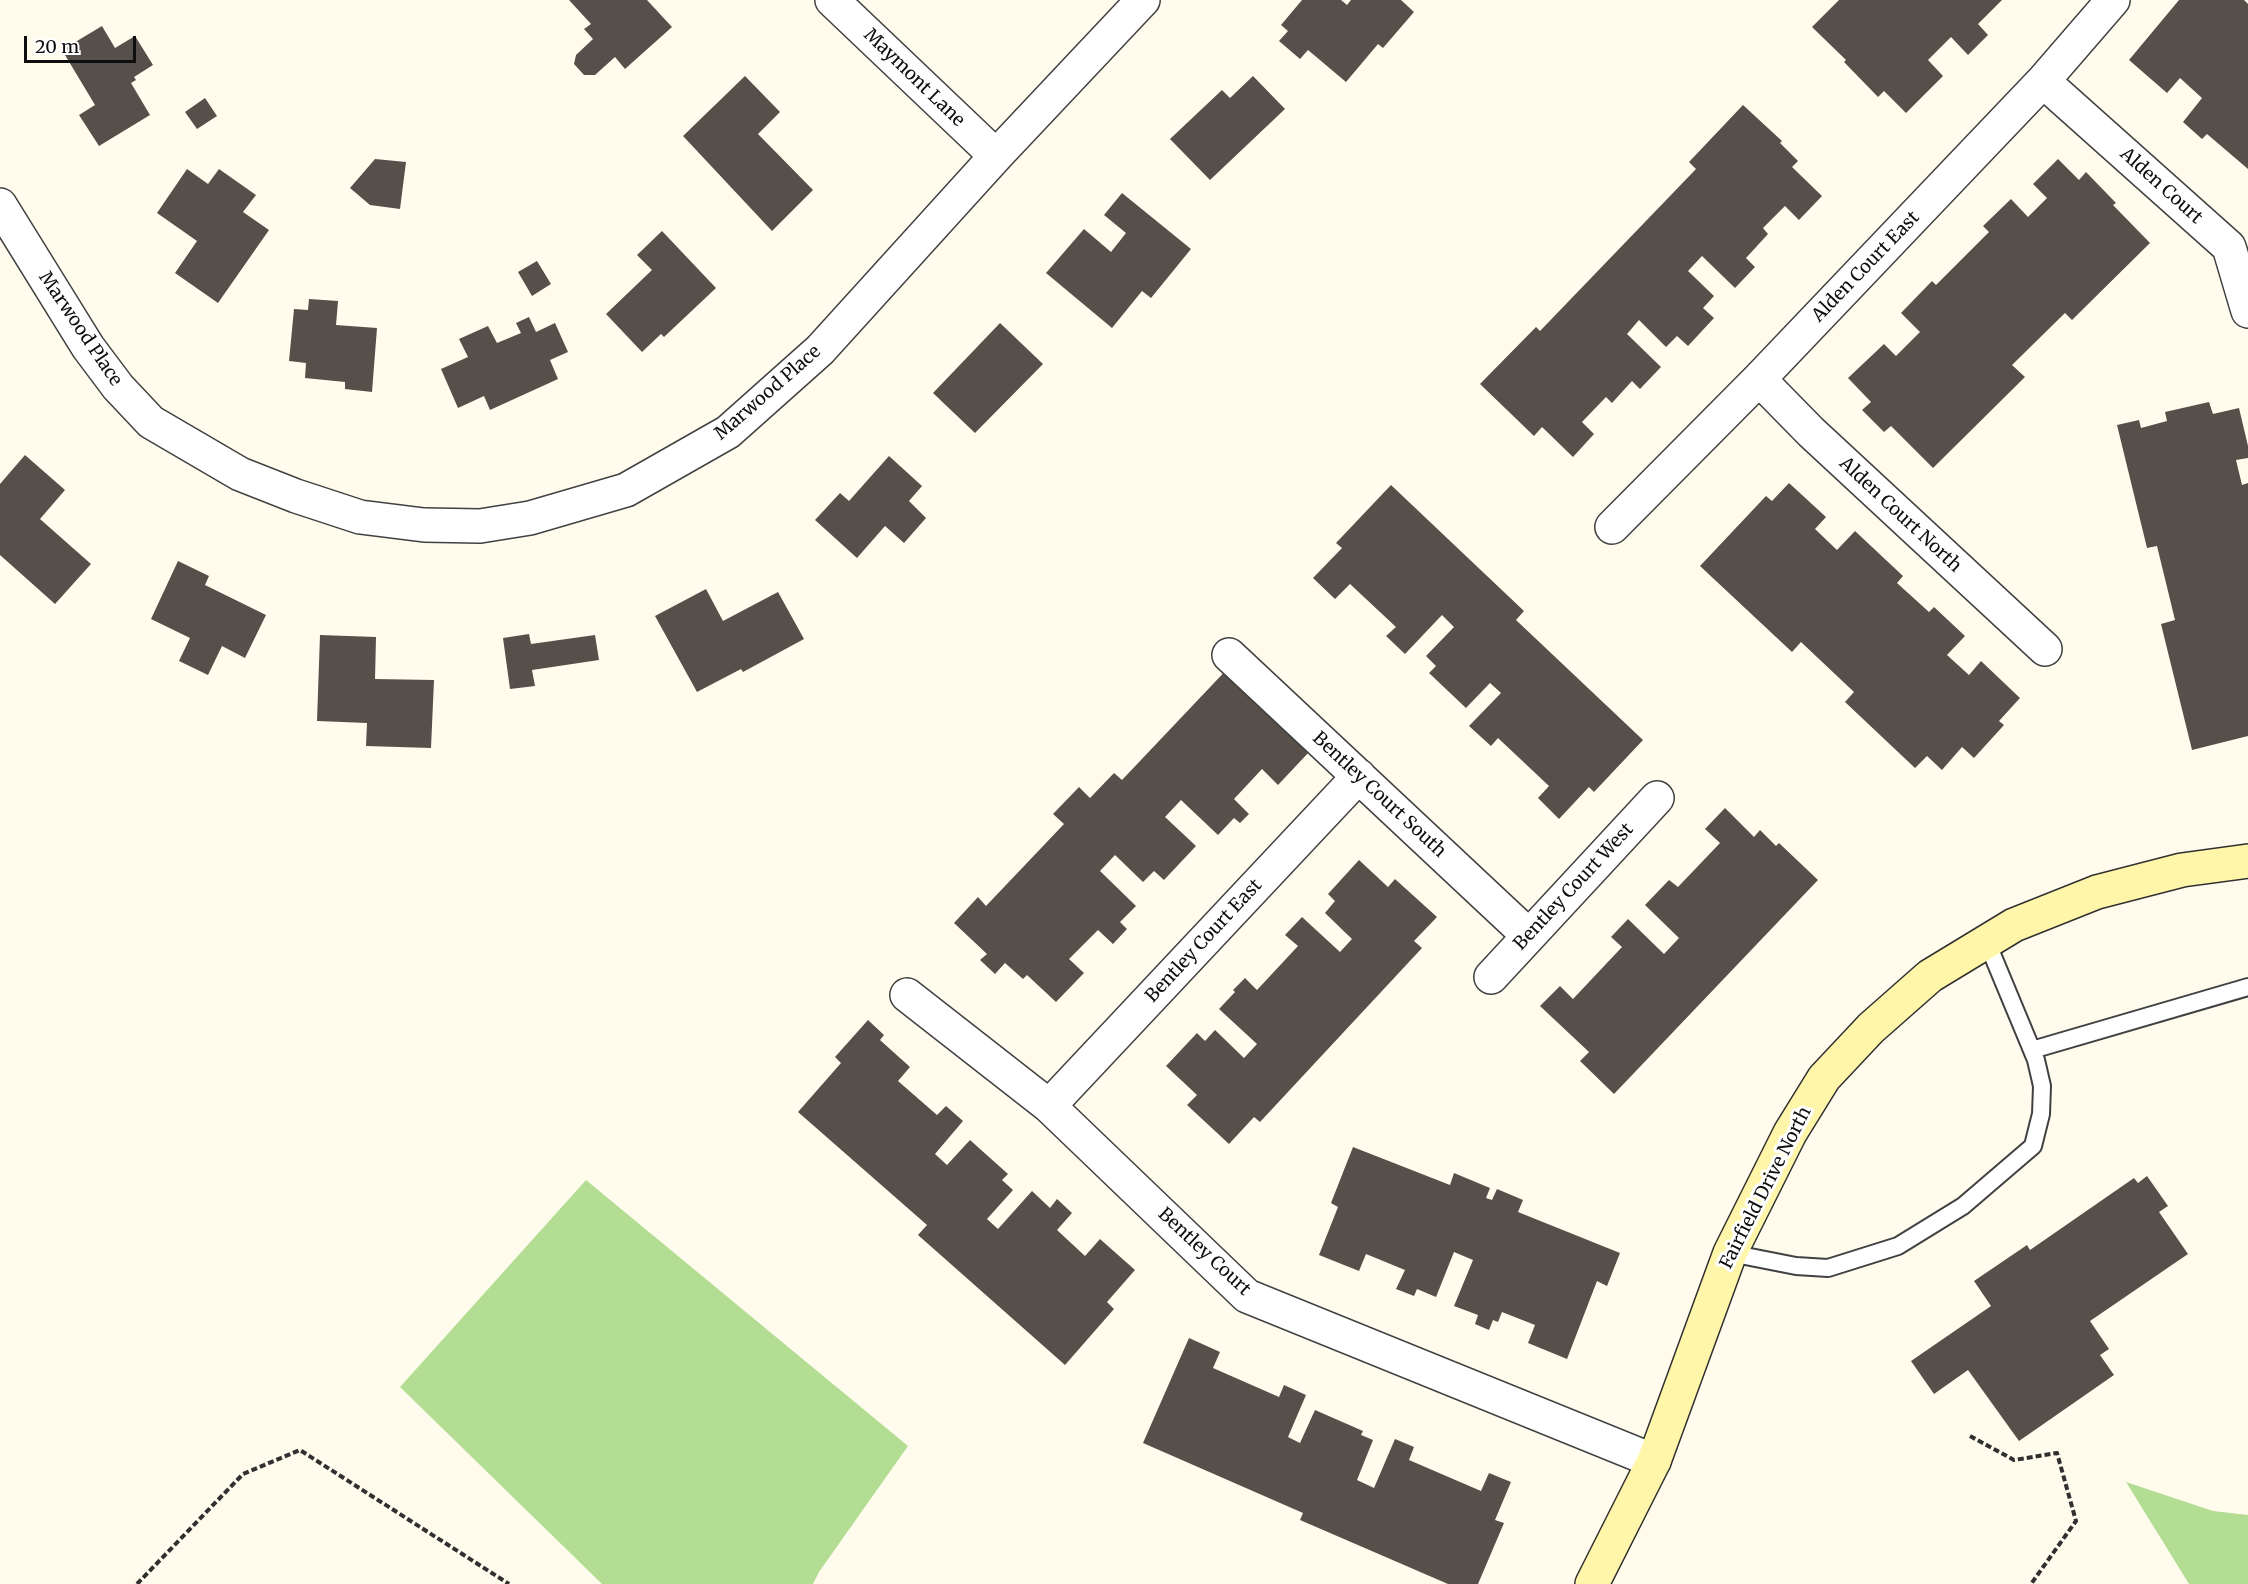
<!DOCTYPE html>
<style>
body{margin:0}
#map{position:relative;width:2248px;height:1584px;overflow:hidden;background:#fffcee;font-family:Merriweather,serif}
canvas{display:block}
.scale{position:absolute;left:24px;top:36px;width:112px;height:27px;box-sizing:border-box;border:3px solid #0e0e0e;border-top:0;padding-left:8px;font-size:18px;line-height:21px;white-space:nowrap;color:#0e0e0e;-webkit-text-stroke:4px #fff;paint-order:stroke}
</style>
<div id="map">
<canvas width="2248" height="1584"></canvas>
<div class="scale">20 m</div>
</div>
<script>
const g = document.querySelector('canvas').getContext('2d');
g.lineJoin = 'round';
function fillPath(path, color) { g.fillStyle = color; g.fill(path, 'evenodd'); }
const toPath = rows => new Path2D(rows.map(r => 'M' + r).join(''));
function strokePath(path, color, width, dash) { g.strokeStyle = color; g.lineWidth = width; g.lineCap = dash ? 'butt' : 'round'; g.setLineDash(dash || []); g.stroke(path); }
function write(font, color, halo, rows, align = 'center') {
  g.font = font + ' Merriweather,serif'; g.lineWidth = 6; g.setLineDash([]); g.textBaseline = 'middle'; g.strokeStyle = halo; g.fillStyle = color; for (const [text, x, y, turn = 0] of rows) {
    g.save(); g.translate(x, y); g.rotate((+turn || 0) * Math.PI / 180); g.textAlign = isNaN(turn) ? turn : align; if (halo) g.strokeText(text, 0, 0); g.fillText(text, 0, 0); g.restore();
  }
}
const forest = toPath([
 [586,1180,908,1446,819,1572,813,1584,602,1584,400,1387],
 [2126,1482,2213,1511,2248,1515,2248,1584,2189,1584]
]);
const building = toPath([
 [569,0,647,0,672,27,625,69,615,57,595,75,584,75,574,64,576,55,593,39,584,29,591,24],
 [1302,0,1341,0,1347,5,1351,0,1401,0,1414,12,1383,48,1378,44,1346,82,1308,50,1300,59,1279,41,1288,31,1281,25],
 [1839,0,2002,0,1978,24,1988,35,1968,55,1951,37,1928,60,1943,76,1906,113,1884,91,1878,97,1844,62,1846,60,1812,27],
 [2179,0,2244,0,2248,4,2248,169,2207,134,2202,139,2183,122,2202,98,2180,78,2167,93,2129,60],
 [102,26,115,48,135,36,153,65,134,77,136,80,131,83,150,115,99,146,79,115,95,105,62,50],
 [745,76,780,112,758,134,813,190,772,231,683,136],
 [1253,76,1285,109,1210,180,1170,139,1222,90,1230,98],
 [205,98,217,116,197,129,185,112],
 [1743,105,1782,141,1780,143,1798,161,1792,167,1822,196,1799,220,1785,206,1763,228,1768,234,1746,258,1755,267,1735,288,1702,256,1688,271,1714,296,1703,308,1714,318,1688,346,1677,336,1666,347,1639,320,1627,334,1661,367,1640,389,1632,381,1612,403,1606,397,1582,422,1594,434,1573,457,1542,427,1534,436,1480,384,1536,327,1540,331,1696,169,1689,162],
 [375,159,406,162,400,209,370,205,350,188],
 [2058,159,2079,180,2086,172,2116,203,2113,205,2150,243,2072,320,2065,313,2012,365,2025,377,1933,468,1891,426,1884,432,1862,410,1871,402,1848,378,1884,344,1896,356,1920,332,1901,313,1932,281,1936,285,1989,232,1983,226,2011,199,2028,217,2047,198,2033,184],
 [187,169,208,184,219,169,256,195,243,212,269,230,218,303,175,273,197,241,157,213],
 [1122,193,1191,249,1151,298,1142,291,1112,328,1046,273,1084,229,1111,252,1126,233,1104,215],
 [662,231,716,288,664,337,661,334,642,352,606,314,652,270,637,255],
 [537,261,551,284,532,296,518,272],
 [309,299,338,301,336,325,377,328,372,392,345,389,345,382,305,378,306,363,289,361,294,309,308,310],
 [529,317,536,332,555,323,568,352,550,360,558,379,490,410,484,396,458,408,441,369,468,357,459,339,488,326,497,343,521,333,516,323],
 [1000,323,1043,364,975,433,933,393],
 [2209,402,2213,414,2239,408,2248,446,2248,458,2236,460,2242,485,2248,483,2248,736,2192,750,2161,624,2175,620,2157,546,2147,548,2117,425,2139,420,2141,428,2167,421,2165,412],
 [25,455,65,490,40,519,91,564,55,604,0,555,0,484],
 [889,456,922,486,909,501,926,518,904,543,885,526,857,558,815,520,840,493,849,501],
 [1789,483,1826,517,1815,529,1837,550,1855,531,1903,576,1897,583,1929,612,1934,607,1965,636,1947,655,1969,675,1981,661,2020,698,1999,721,2004,725,1974,758,1962,747,1942,770,1927,756,1915,768,1845,702,1854,692,1801,642,1792,652,1700,566,1766,496,1772,501],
 [1391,485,1524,611,1516,620,1643,740,1594,792,1589,787,1559,819,1538,798,1549,786,1498,738,1491,746,1469,726,1501,693,1490,683,1466,708,1429,673,1436,666,1426,656,1454,627,1442,615,1405,654,1386,636,1396,627,1350,584,1335,599,1313,578,1342,548,1336,543],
 [178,561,209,576,205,585,266,615,245,658,222,646,208,675,179,661,190,638,151,619],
 [706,589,723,621,778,592,804,639,743,672,741,669,697,692,655,616],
 [529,634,531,644,595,635,599,660,532,670,535,686,510,689,503,638],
 [320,635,376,637,375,679,434,680,431,748,366,746,367,723,317,721],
 [1232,664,1310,751,1278,785,1262,769,1234,799,1249,814,1240,823,1234,818,1218,835,1181,800,1165,817,1196,846,1164,880,1154,871,1143,882,1115,855,1100,871,1136,906,1120,922,1127,929,1113,944,1098,930,1069,959,1084,973,1056,1002,1027,975,1023,979,1005,963,995,974,980,960,987,954,954,923,978,897,986,906,1064,824,1053,814,1079,787,1090,798,1114,773,1122,780],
 [1725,808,1754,837,1760,830,1776,846,1779,843,1818,880,1614,1094,1580,1061,1589,1052,1540,1006,1560,986,1573,999,1622,947,1611,937,1628,919,1664,954,1679,938,1645,905,1669,880,1678,887,1720,843,1705,829],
 [1359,860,1388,887,1395,879,1437,917,1414,941,1422,948,1260,1122,1254,1117,1229,1144,1187,1105,1197,1095,1166,1066,1197,1033,1205,1041,1215,1030,1244,1058,1257,1044,1219,1009,1235,992,1233,990,1245,978,1257,990,1298,946,1285,935,1302,917,1340,952,1352,939,1325,913,1335,901,1328,894],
 [868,1020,884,1035,880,1040,910,1067,898,1081,937,1115,946,1106,963,1121,935,1154,947,1165,970,1140,1008,1174,1002,1180,1013,1190,987,1219,998,1229,1032,1191,1050,1208,1057,1199,1072,1213,1057,1230,1085,1256,1100,1239,1135,1270,1107,1302,1114,1309,1065,1365,918,1235,927,1225,798,1112,841,1063,835,1057],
 [1353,1147,1450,1185,1454,1173,1490,1188,1486,1198,1492,1200,1497,1189,1523,1200,1518,1212,1620,1253,1607,1286,1597,1281,1567,1359,1528,1343,1535,1325,1502,1312,1498,1322,1493,1320,1489,1330,1475,1324,1478,1315,1454,1306,1473,1260,1454,1252,1436,1297,1417,1289,1414,1296,1396,1289,1405,1270,1366,1254,1359,1271,1319,1255,1338,1207,1331,1203],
 [2147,1176,2168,1206,2159,1212,2188,1254,2090,1321,2109,1349,2100,1355,2114,1375,2019,1441,1968,1370,1934,1394,1911,1361,1991,1306,1974,1281,2027,1245,2030,1250,2134,1178,2138,1183],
 [1189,1338,1220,1352,1213,1368,1279,1397,1284,1385,1306,1395,1288,1437,1300,1443,1315,1410,1363,1431,1361,1435,1373,1440,1357,1480,1374,1488,1395,1439,1414,1447,1409,1460,1481,1491,1489,1473,1511,1482,1495,1520,1504,1523,1478,1584,1448,1584,1300,1520,1303,1513,1143,1443]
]);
const path = toPath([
 [1970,1436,2014,1460,2057,1453,2076,1521,2031,1584],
 [137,1584,243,1474,300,1450,509,1584]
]);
const lane = toPath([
 [2032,1050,2248,987],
 [1730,1253,1796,1266,1828,1268,1898,1246,1963,1206,2033,1146,2041,1114,2042,1086,2036,1060,1987,942]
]);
const street = toPath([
 [832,0,996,156],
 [2043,81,2229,247,2248,311],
 [0,205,88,347,118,387,151,422,240,474,296,496,360,517,424,525,480,526,530,518,626,490,728,432,820,350,996,156,1143,0],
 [1759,379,1811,432,2045,649],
 [1612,527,1759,379,2043,81,2113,0],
 [1229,655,1529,936],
 [1491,977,1657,798],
 [907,995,1049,1106,1247,1296,1654,1461],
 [1049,1106,1359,776]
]);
const secondary = toPath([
 [1592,1584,1654,1461,1730,1253,1790,1133,1824,1078,1871,1028,1930,976,2014,925,2097,892,2182,870,2248,861]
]);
const streetNames = [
 ["Maymont Lane",914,78,44],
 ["Alden Court",2161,186,42],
 ["Alden Court East",1866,267,-46],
 ["Marwood Place",80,329,56],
 ["Marwood Place",768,393,-41],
 ["Alden Court North",1900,515,43],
 ["Bentley Court South",1379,795,43],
 ["Bentley Court West",1574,887,-47],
 ["Bentley Court East",1204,941,-47],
 ["Fairfield Drive North",1766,1188,-63],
 ["Bentley Court",1204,1252,43]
];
fillPath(forest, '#b4dd94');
fillPath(building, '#574f49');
strokePath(lane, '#414141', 20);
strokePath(street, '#414141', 36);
strokePath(secondary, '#303030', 36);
strokePath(path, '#303030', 4, [6, 3]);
strokePath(lane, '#fff', 16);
strokePath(street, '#fff', 33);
strokePath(secondary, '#fff6a9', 33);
write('18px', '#0e0e0e', '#fff', streetNames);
</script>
